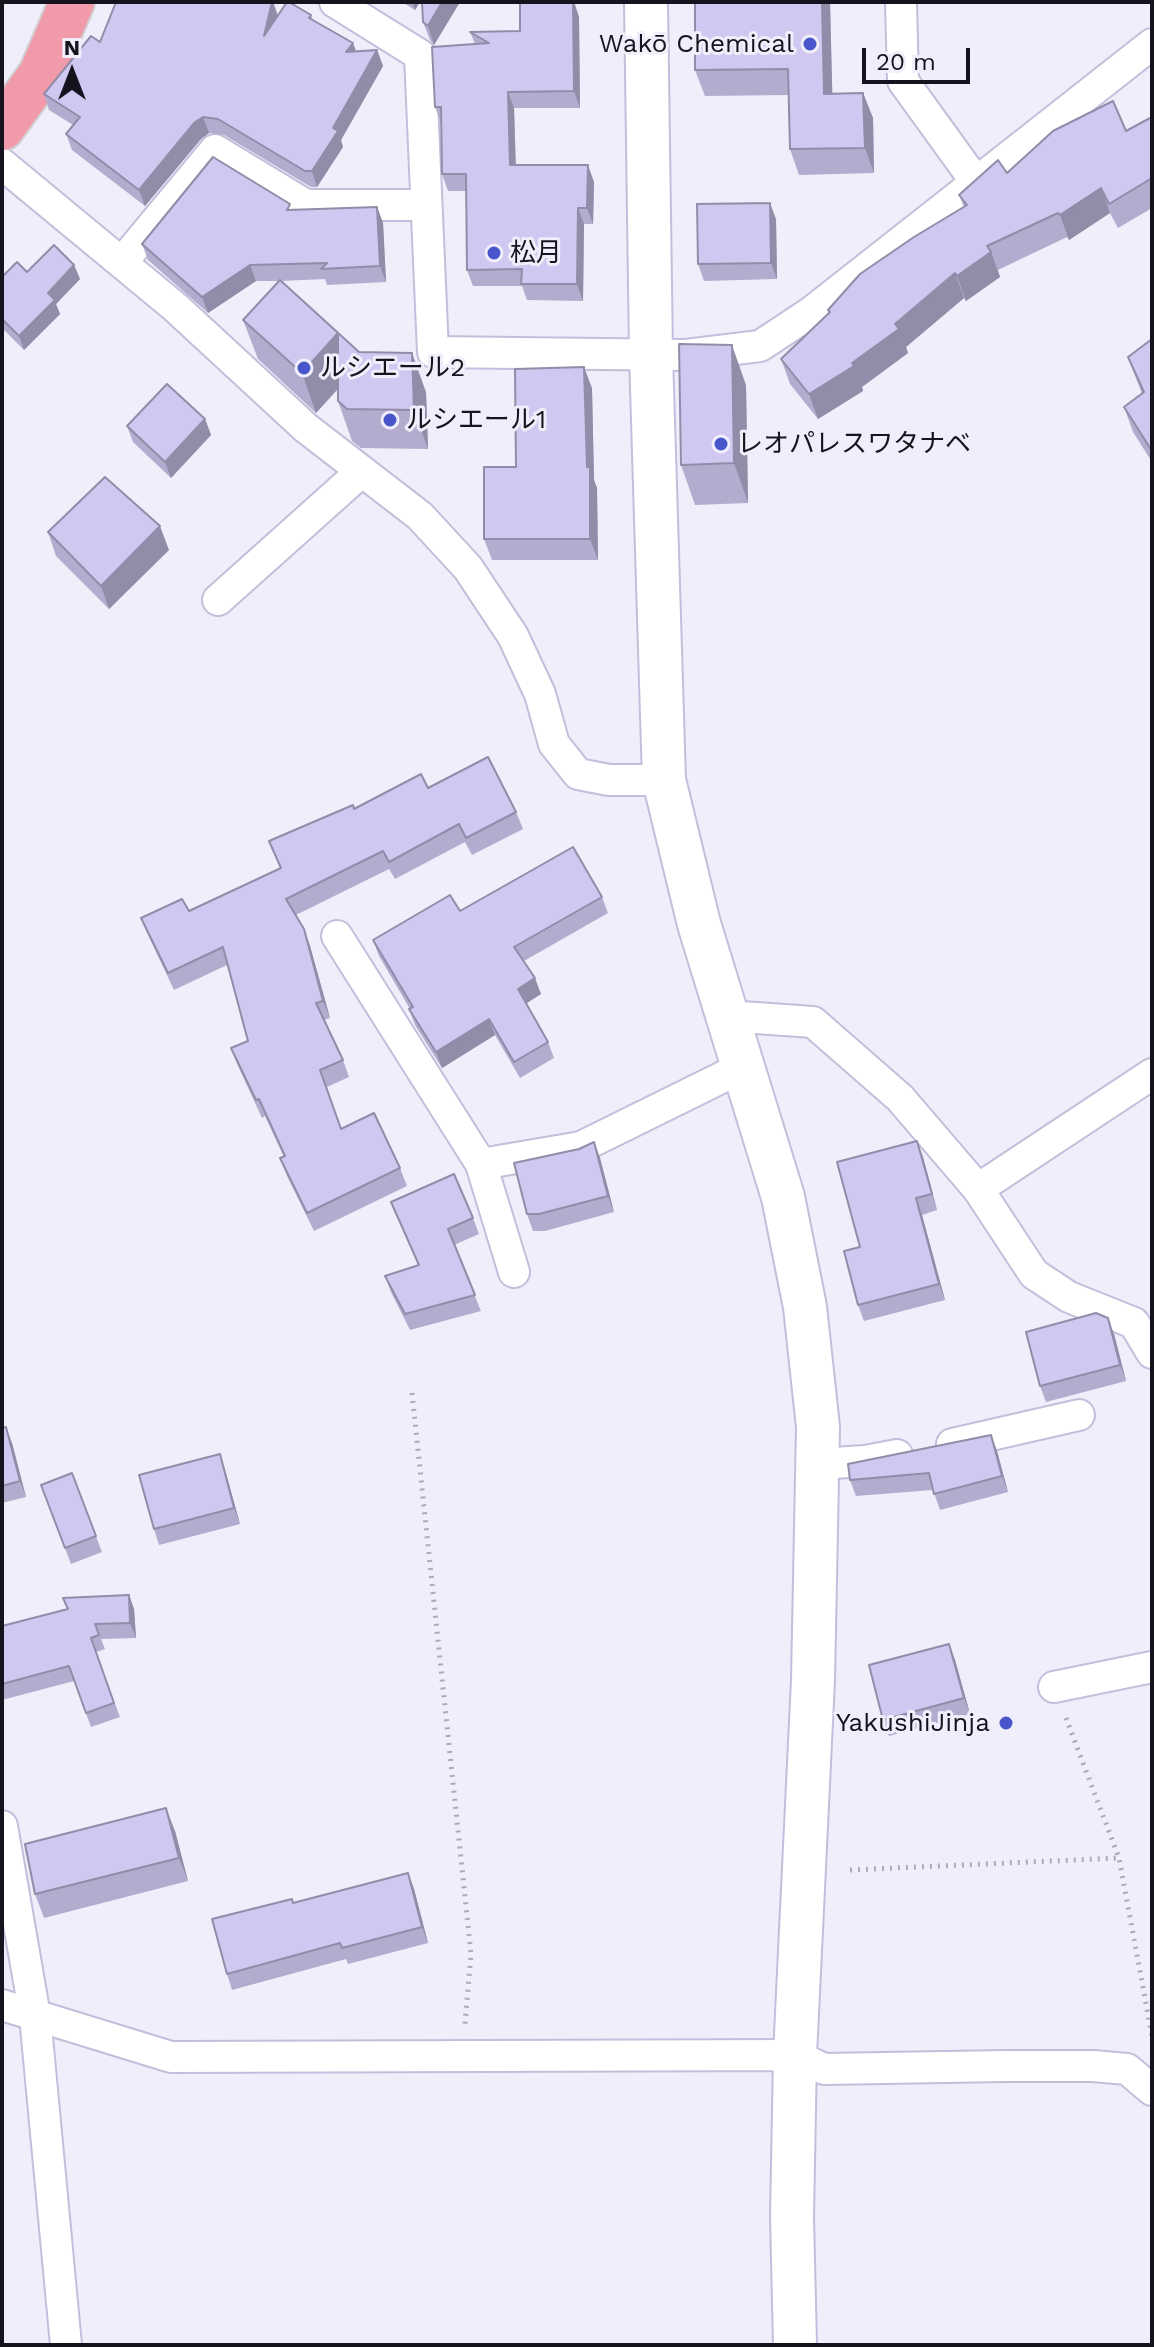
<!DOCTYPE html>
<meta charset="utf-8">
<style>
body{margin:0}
#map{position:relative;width:1154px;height:2347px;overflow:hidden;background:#f0eefa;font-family:"Work Sans",sans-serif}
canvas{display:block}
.frame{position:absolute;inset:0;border:4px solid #15131d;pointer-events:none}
.north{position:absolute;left:32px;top:32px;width:80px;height:80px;-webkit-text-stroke:6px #f0eefa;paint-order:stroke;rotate:0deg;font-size:22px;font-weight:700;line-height:32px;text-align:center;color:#15131d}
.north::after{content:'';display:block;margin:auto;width:28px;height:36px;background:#15131d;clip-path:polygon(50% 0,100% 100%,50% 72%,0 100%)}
.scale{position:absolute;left:862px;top:48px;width:108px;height:36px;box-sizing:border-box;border:4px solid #15131d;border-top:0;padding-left:10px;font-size:24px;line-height:28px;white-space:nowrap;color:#15131d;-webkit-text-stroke:6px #f0eefa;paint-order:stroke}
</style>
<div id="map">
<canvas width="1154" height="2347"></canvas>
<div class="frame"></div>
<div class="north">N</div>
<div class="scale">20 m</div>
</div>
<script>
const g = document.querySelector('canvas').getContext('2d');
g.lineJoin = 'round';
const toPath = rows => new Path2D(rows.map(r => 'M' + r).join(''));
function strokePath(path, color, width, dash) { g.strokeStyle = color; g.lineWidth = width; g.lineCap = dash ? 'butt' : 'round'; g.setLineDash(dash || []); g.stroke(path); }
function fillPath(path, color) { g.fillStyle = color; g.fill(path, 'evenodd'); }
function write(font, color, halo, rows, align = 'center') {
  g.font = font + ' "Work Sans","Noto Sans JP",sans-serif'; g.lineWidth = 6; g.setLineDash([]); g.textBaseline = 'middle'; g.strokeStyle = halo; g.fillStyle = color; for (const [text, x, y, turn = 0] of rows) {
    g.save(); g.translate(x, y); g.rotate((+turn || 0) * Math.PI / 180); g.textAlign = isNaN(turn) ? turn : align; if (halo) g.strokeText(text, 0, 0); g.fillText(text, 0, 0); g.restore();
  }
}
const path = toPath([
 [412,1393,471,1954,465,2024],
 [1066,1718,1119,1858,1152,2036],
 [850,1870,1119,1858]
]);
const street = toPath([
 [335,2,420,55,433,352,686,355,760,346,810,313,1152,44],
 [901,2,903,81,976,182],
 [2,164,175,307,306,428,420,516,468,568,513,636,540,694,554,744,578,774,609,780,664,780],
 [123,261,215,150,306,205,425,205],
 [218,600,361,472],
 [337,936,481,1164,581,1147,743,1067],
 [727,1016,813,1022,900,1098,978,1189,1034,1274,1069,1297,1134,1323,1152,1353],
 [481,1164,514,1272],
 [978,1189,1152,1074],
 [952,1444,1079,1415],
 [817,1464,865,1461,897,1455],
 [1054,1687,1152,1667],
 [2,1826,35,2016,66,2345],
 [2,2005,171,2057,795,2055,824,2069,1005,2066,1093,2066,1127,2069,1152,2090]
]);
const secondary = toPath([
 [646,2,651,355,664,780,699,924,783,1197,805,1307,818,1427,813,1680,795,2055,792,2217,795,2345]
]);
const primary = toPath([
 [2,128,41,74,72,2]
]);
const wall = toPath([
 [116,2,273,2,278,16,311,15,313,20,353,43,356,52,377,50,383,66,341,140,343,147,317,187,311,187,224,135,209,133,201,139,145,206,72,150,66,134,73,125,49,110,44,94,100,42],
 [402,2,420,2,415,10],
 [422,2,460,2,434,45,430,40,423,22],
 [574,2,579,17,580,108,514,108,516,165,594,182,593,224,584,224,583,301,527,300,522,286,473,286,467,270,466,191,448,191,442,174,441,123,435,107,475,44,470,32,520,31],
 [830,2,832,93,863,93,873,118,874,173,799,175,790,149,788,95,705,96,695,70],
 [1152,117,1152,208,1118,228,1110,213,1069,240,1067,237,998,270,1000,277,966,301,964,298,906,347,908,353,862,387,863,391,818,419,790,384,781,359,829,313,828,310,964,207,959,195,1007,173,1126,131],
 [377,207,383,223,386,282,327,285,325,279,280,281,359,352,426,392,428,449,361,448,352,441,338,401,338,389,316,413,258,359,243,320,280,281,256,281,208,313,148,260,142,244,292,210],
 [776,219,777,279,704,281,698,264],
 [74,265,80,279,56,304,60,314,24,350,2,328,2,277],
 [1152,339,1152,462,1133,432,1124,407,1142,394,1128,357],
 [746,385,748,503,695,505,681,465],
 [592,388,594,480,597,488,598,560,492,560,484,539,516,467],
 [205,419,211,435,171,478,133,442,127,426],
 [48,532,169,550,109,609,56,556],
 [428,788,516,812,523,829,472,855,465,842,395,879,389,869,296,915,304,929,310,946,330,1018,324,1020,343,1060,349,1077,327,1087,341,1129,400,1168,407,1186,314,1231,287,1176,280,1158,284,1157,265,1116,262,1118,238,1066,231,1048,248,1041,227,965,174,990,148,935,141,918,189,911,280,868,269,841,354,809],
 [602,897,608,913,524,961,541,994,526,1003,548,1042,554,1058,520,1078,495,1035,442,1068,415,1025,409,1009,410,1009,379,956,373,940,460,911],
 [594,1142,600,1158,614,1212,545,1231,533,1231,527,1214,579,1149],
 [923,1157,937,1210,922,1215,945,1300,864,1321,858,1305,860,1247],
 [391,1202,473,1218,479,1234,454,1245,481,1311,410,1330,391,1292,385,1276,418,1265],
 [1114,1334,1126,1381,1046,1402,1040,1386],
 [2,1428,12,1443,26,1497,2,1503],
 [991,1435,997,1451,1008,1492,940,1510,933,1490,856,1496,850,1480],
 [225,1470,240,1524,159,1545,154,1529],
 [72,1473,102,1552,71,1564,41,1485],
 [129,1595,134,1609,136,1638,101,1639,105,1649,96,1652,120,1717,91,1727,74,1681,2,1700,2,1626],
 [949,1644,955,1660,970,1714,889,1736,883,1720],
 [175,1831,188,1881,44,1918,35,1894],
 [408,1873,414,1889,428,1943,348,1964,346,1959,232,1990,227,1974,294,1903]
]);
const shadedWall = toPath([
 [272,2,273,2,278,16,264,36],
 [412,2,420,2,415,10],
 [442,2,460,2,434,45,428,26],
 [574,2,579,17,580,108,574,91],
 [822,2,830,2,833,119,824,94],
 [353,43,359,59,346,52],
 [377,50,383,66,341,140,343,147,317,187,312,171,333,128],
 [508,92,514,108,516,182,510,165],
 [863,93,873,118,874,173,865,148],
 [203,117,209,133,201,139,145,206,139,190,195,122],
 [588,165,594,182,593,224,587,208],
 [1101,188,1110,213,1069,240,1060,215],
 [770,203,776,219,777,279,771,263],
 [377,207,383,223,386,282,380,266],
 [578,208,584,224,583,301,577,284],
 [991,252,1000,277,966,301,957,276],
 [74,265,80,279,56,304,60,314,24,350,19,336,48,293],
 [250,265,256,281,208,313,202,297],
 [955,273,964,298,906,347,908,353,862,387,863,391,818,419,809,394,852,363,895,324],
 [338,333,352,373,316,413,302,373],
 [732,345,746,385,748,503,734,463],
 [412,353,426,392,428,449,414,410],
 [584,367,592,388,594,480,597,488,598,560,590,539],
 [205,419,211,435,171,478,165,462],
 [160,526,169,550,109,609,101,586],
 [304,929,310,946,330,1018,323,1001],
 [535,978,541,994,524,1005,518,989],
 [489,1019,495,1035,442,1068,436,1052],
 [917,1141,923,1157,937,1210,932,1194],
 [594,1142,600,1158,614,1212,608,1196],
 [916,1198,922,1215,945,1300,939,1284],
 [1108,1318,1114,1334,1126,1381,1120,1365],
 [6,1427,12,1443,26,1497,20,1481],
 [991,1435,997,1451,1008,1492,1002,1476],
 [220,1454,225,1470,240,1524,234,1508],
 [129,1595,134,1609,136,1638,130,1623],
 [949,1644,955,1660,970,1714,964,1698],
 [166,1808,175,1831,188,1881,179,1858],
 [408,1873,414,1889,428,1943,422,1927]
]);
const building = toPath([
 [116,2,272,2,264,36,287,2,289,2,311,15,309,18,353,43,346,52,377,50,333,128,338,131,312,171,305,171,218,119,203,117,195,122,139,190,66,134,80,117,44,94,91,36,100,42,116,2],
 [422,2,442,2,428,26,423,22,422,2],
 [520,2,573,2,574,91,508,92,510,165,588,165,587,208,578,208,577,284,521,284,522,269,467,270,466,174,442,174,441,107,435,107,432,47,489,43,470,32,520,31,520,2],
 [695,2,822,2,824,94,863,93,865,148,790,149,788,69,695,70,695,2],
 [1113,101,1126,131,1152,117,1152,178,1109,204,1101,188,1060,215,1058,213,987,246,991,252,957,276,955,273,895,324,899,329,852,363,854,366,809,394,781,359,830,312,828,310,860,274,914,237,967,205,959,195,998,160,1007,173,1053,131,1113,101],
 [213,157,290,204,287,210,377,207,380,266,321,269,327,263,250,265,202,297,142,244,213,157],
 [770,203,771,263,698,264,697,204,770,203],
 [54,245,74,265,48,293,55,300,19,336,2,319,2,277,17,262,27,272,54,245],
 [280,280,359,352,412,353,414,410,347,409,338,401,338,333,302,373,243,320,280,280],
 [1152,339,1152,451,1124,407,1144,392,1128,357,1152,339],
 [679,344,732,345,734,463,681,465,679,344],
 [584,367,587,467,590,467,590,539,484,539,484,467,516,467,515,369,584,367],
 [167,384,205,419,165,462,127,426,167,384],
 [105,477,160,526,101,586,48,532,105,477],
 [488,757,516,812,466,838,459,824,389,862,383,851,286,899,304,929,323,1001,316,1003,343,1060,320,1070,341,1129,374,1113,400,1168,307,1213,280,1158,285,1156,259,1099,256,1100,231,1048,248,1041,223,947,168,973,141,918,182,899,189,911,281,868,269,841,353,805,354,809,421,774,428,788,488,757],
 [573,847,602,897,514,947,535,978,518,989,548,1042,514,1062,489,1019,436,1052,409,1009,413,1007,373,940,450,895,460,911,573,847],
 [917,1141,932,1194,916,1198,939,1284,858,1305,844,1251,860,1247,837,1162,917,1141],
 [594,1142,608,1196,539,1214,527,1214,514,1163,579,1149,594,1142],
 [454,1174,473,1218,448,1229,475,1295,405,1314,385,1276,419,1265,391,1202,454,1174],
 [1096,1313,1108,1318,1120,1365,1040,1386,1026,1332,1096,1313],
 [6,1427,20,1481,2,1486,2,1428,6,1427],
 [991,1435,1002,1476,934,1494,929,1473,850,1480,848,1464,991,1435],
 [220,1454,234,1508,154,1529,139,1475,220,1454],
 [72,1473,96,1536,65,1548,41,1485,72,1473],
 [129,1595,130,1623,95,1624,99,1635,91,1638,114,1703,86,1713,69,1666,2,1684,2,1626,68,1609,63,1598,129,1595],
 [949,1644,964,1698,883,1720,869,1665,949,1644],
 [166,1808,179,1858,35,1894,25,1844,166,1808],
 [408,1873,422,1927,342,1948,340,1943,227,1974,212,1919,292,1899,293,1903,408,1873]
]);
const markers = [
 [810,44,8,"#4955ca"],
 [494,253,8,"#4955ca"],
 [304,368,8,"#4955ca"],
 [390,420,8,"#4955ca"],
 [721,444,8,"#4955ca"],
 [1006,1723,8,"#4955ca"]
];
const poiNames = [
 ["Wakō Chemical",794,44,"right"],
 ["松月",510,253],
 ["ルシエール2",320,368],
 ["ルシエール1",406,420],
 ["レオパレスワタナベ",737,444],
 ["YakushiJinja",990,1723,"right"]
];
strokePath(street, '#c3bedb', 34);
strokePath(secondary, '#c3bedb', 46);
strokePath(primary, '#d0d0d2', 48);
strokePath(path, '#acaab6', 5, [2, 6]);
strokePath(street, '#fff', 30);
strokePath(secondary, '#fff', 42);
strokePath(primary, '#f19baa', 44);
fillPath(wall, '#b3accf');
fillPath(shadedWall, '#928ca9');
fillPath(building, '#d0c8f1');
strokePath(building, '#928ca9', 2);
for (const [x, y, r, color] of markers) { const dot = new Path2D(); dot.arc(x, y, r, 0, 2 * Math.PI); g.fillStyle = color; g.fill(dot); strokePath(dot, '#f0eefa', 3); }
write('26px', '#15131d', '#f0eefa', poiNames, 'left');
</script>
